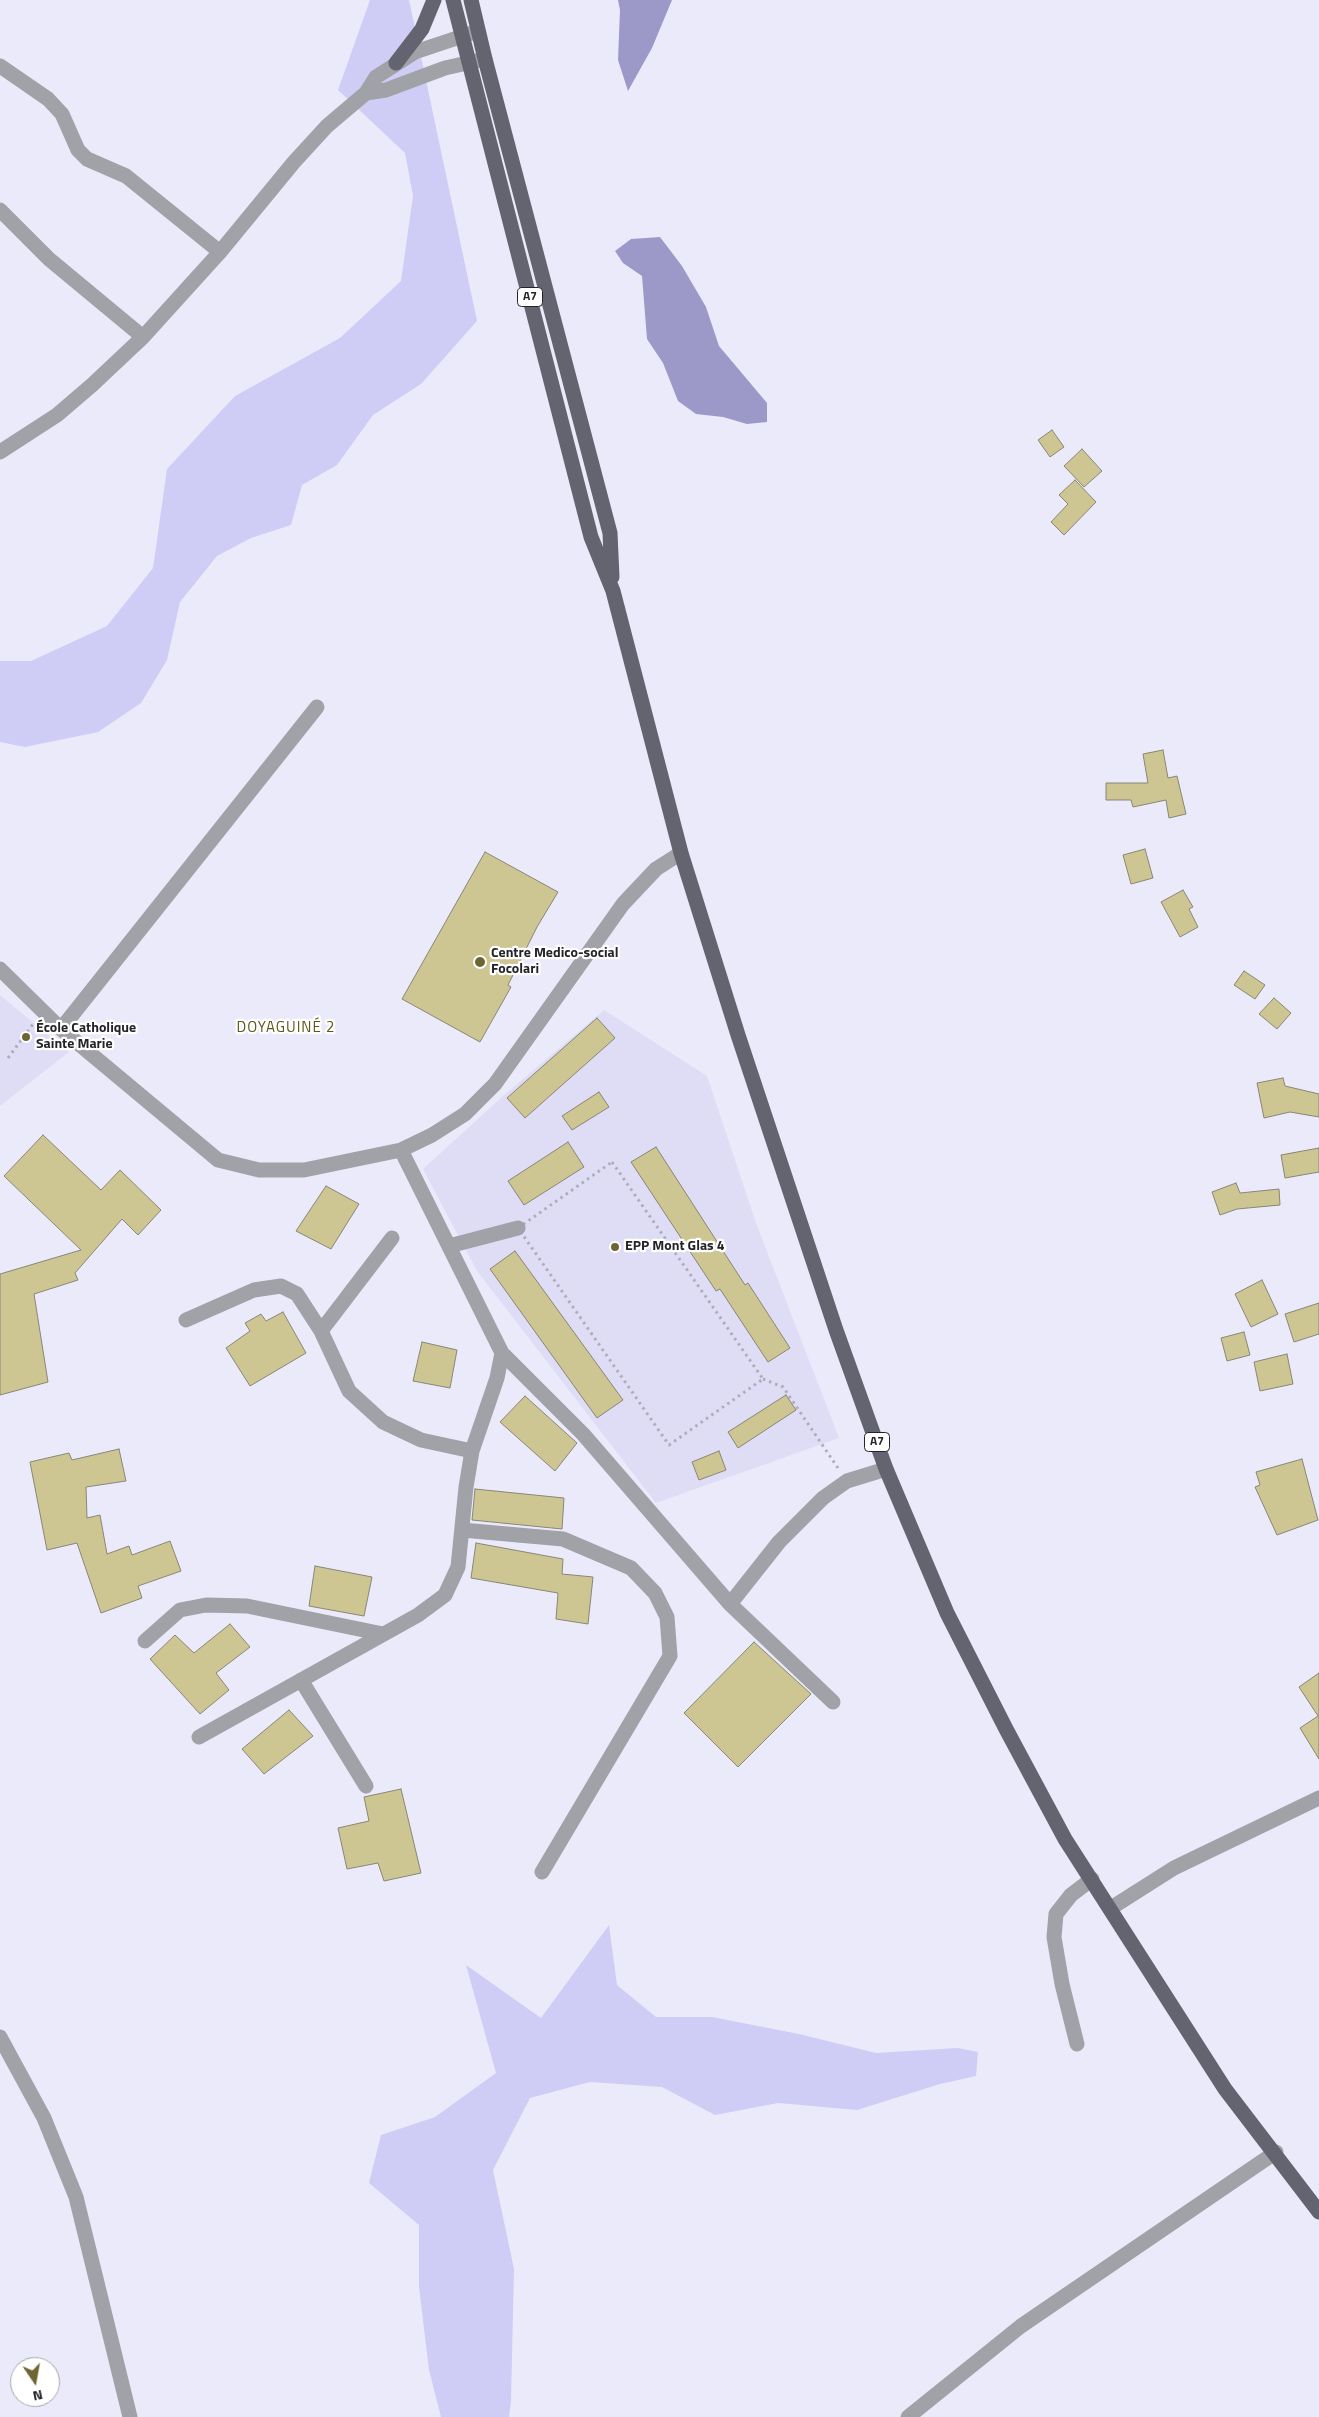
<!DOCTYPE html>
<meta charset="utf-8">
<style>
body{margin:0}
#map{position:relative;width:1319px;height:2417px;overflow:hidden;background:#ebeafb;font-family:"Titillium Web",sans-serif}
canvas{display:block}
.north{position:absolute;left:10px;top:2357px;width:50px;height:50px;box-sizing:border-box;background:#fff;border:1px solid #a7a7a9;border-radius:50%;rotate:168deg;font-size:14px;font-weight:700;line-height:20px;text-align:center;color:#232329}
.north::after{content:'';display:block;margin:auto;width:18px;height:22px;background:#6d6532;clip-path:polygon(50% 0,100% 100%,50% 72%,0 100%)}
</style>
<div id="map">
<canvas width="1319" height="2417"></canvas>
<div class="north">N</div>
</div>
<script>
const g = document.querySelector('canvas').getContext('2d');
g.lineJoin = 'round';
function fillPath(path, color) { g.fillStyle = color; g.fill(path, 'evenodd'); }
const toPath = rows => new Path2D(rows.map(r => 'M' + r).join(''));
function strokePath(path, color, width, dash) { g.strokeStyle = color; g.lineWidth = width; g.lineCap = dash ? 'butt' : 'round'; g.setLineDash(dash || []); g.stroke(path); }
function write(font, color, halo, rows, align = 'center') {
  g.font = font + ' "Titillium Web",sans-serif'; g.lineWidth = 4.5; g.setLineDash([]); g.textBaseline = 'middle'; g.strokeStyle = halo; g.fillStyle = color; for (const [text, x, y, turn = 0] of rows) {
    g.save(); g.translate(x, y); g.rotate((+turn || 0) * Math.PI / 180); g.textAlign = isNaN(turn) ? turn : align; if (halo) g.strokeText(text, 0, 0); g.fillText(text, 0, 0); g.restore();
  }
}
const built = toPath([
 [0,995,69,1052,0,1106],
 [604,1010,707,1076,756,1223,839,1438,656,1503,477,1271,423,1169,503,1096]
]);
const green = toPath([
 [370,0,409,0,477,321,421,384,373,415,337,465,302,485,291,525,251,538,217,556,180,602,167,660,141,703,98,732,25,747,0,742,0,661,31,661,107,626,153,568,167,469,235,396,340,338,401,281,413,196,405,153,338,90],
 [609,1925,617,1985,656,2017,712,2017,799,2034,876,2053,958,2048,978,2052,976,2076,940,2084,857,2110,778,2103,715,2115,662,2087,590,2082,530,2098,493,2170,514,2269,511,2401,509,2417,441,2417,429,2370,419,2287,419,2225,369,2183,381,2135,435,2117,496,2073,466,1965,541,2018]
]);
const water = toPath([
 [618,0,672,0,652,48,628,91,618,60,620,10],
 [660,237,682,266,706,307,719,346,767,403,767,422,747,424,723,417,696,414,678,401,663,363,647,339,642,276,623,263,615,251,631,239]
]);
const building = toPath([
 [1052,430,1064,447,1050,457,1038,440,1052,430],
 [1082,449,1102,471,1084,487,1064,466,1082,449],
 [1075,480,1096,502,1064,535,1051,522,1068,504,1059,495,1075,480],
 [1163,750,1168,778,1177,776,1186,814,1169,818,1166,800,1133,807,1131,800,1106,800,1106,783,1148,783,1143,754,1163,750],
 [1145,849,1153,878,1131,884,1123,855,1145,849],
 [485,852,558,892,537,927,508,985,511,987,480,1042,402,999,485,852],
 [1183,890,1193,907,1189,909,1198,927,1180,937,1161,902,1183,890],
 [1244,971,1265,985,1255,999,1234,985,1244,971],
 [1274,998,1291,1013,1277,1029,1259,1014,1274,998],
 [597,1018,615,1038,525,1118,507,1098,597,1018],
 [1283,1078,1285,1086,1319,1094,1319,1117,1290,1112,1264,1118,1257,1083,1283,1078],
 [599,1092,609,1107,572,1130,562,1116,599,1092],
 [43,1135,101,1190,120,1170,161,1210,138,1235,122,1219,75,1273,78,1280,34,1294,48,1382,0,1395,0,1274,81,1250,4,1176,43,1135],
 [568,1142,584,1167,524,1205,508,1181,568,1142],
 [656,1147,745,1285,748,1283,790,1348,768,1362,720,1289,716,1291,631,1162,656,1147],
 [1319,1148,1319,1172,1285,1178,1281,1155,1319,1148],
 [1236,1183,1240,1193,1279,1189,1280,1205,1237,1209,1220,1215,1212,1192,1236,1183],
 [326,1186,359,1204,331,1249,296,1231,326,1186],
 [515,1251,623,1400,597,1418,490,1269,515,1251],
 [1262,1280,1278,1314,1251,1327,1235,1294,1262,1280],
 [1319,1303,1319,1334,1294,1342,1285,1314,1319,1303],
 [283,1312,306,1353,250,1386,226,1348,250,1331,245,1323,261,1314,266,1321,283,1312],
 [1244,1332,1250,1355,1227,1361,1221,1338,1244,1332],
 [422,1342,457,1350,450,1388,413,1381,422,1342],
 [1287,1354,1293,1384,1260,1391,1254,1362,1287,1354],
 [786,1395,796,1410,738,1448,728,1432,786,1395],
 [525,1396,577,1443,555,1471,500,1422,525,1396],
 [119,1449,126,1481,86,1487,87,1518,100,1515,107,1554,129,1546,132,1555,170,1541,181,1571,138,1586,142,1598,101,1613,77,1543,47,1550,30,1462,69,1453,72,1460,119,1449],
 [719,1451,726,1470,699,1480,692,1462,719,1451],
 [1302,1459,1318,1520,1277,1535,1255,1487,1260,1485,1256,1472,1302,1459],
 [475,1489,564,1498,562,1529,472,1520,475,1489],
 [476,1543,563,1559,562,1574,593,1577,588,1624,556,1619,558,1593,471,1578,476,1543],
 [315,1566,372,1577,364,1616,309,1606,315,1566],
 [230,1624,250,1647,216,1673,229,1690,200,1714,150,1659,175,1635,194,1653,230,1624],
 [754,1642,811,1694,738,1767,684,1713,754,1642],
 [1319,1673,1319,1759,1300,1728,1318,1716,1299,1687,1319,1673],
 [289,1710,313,1736,264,1774,242,1749,289,1710],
 [401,1789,421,1873,384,1881,378,1863,347,1869,338,1828,369,1821,364,1797,401,1789]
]);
const path = toPath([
 [8,1058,33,1024],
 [612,1162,763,1379,669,1445,518,1228,612,1162],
 [763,1379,783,1387,838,1468]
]);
const minor = toPath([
 [0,66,48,99,62,114,78,150,87,159,126,176,220,252],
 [366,93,386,90,445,68,485,59],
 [0,210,49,259,143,337],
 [0,452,57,415,92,385,143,337,220,252,294,162,327,126,366,93,376,77,415,52,475,32],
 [0,969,61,1029,218,1160,259,1170,304,1170,401,1150,432,1135,465,1114,495,1084,623,904,656,869,681,853],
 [61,1029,317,707],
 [401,1150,502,1353,583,1434,730,1604,833,1702],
 [449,1246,518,1228],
 [186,1320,254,1290,281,1286,297,1294,321,1331,349,1391,383,1422,421,1440,472,1451],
 [321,1331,392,1238],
 [462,1530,563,1539,631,1568,655,1593,667,1617,670,1656,542,1872],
 [730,1604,779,1542,823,1498,847,1481,886,1469],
 [145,1641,180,1610,206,1605,247,1606,383,1634],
 [301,1680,366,1786],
 [199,1737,418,1615,445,1595,458,1567,466,1487,472,1451,497,1378,502,1353],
 [1111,1908,1174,1868,1319,1798],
 [0,2037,44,2118,76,2197,130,2417],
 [1077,2044,1062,1984,1054,1937,1056,1914,1071,1895,1092,1879],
 [908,2417,1021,2326,1276,2152]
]);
const major = toPath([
 [453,0,591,537,613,591,681,853,738,1035,836,1330,886,1469,947,1613,1006,1729,1065,1839,1225,2089,1319,2212],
 [471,0,485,59,610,533,612,577],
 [396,63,422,29,434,0]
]);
const markers = [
 [480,962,6,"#6d6532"],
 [26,1037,5,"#6d6532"],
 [615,1247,5,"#6d6532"]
];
const shields = [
 [530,297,25],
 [877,1442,25]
];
const shieldNames = [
 ["A7",530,297],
 ["A7",877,1442]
];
const poiNames = [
 ["Centre Medico-social",491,954],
 ["Focolari",491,970],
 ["École Catholique",36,1029],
 ["Sainte Marie",36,1045],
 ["EPP Mont Glas 4",625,1247]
];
const neighbourhoodNames = [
 ["DOYAGUINÉ 2",286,1028]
];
fillPath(built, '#deddf5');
fillPath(green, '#cfcdf5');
fillPath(water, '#9c99c8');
fillPath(building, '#cdc693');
strokePath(building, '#878676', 1);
strokePath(path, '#aeaebb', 3, [2.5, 4]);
strokePath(minor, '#a1a1a8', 15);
strokePath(major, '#646470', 15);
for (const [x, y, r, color] of markers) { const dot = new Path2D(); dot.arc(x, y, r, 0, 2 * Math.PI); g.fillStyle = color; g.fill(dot); strokePath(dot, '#fff', 2); }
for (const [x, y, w] of shields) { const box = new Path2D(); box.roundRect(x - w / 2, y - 9.5, w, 19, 4); g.fillStyle = '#fff'; g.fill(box); strokePath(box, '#232329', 1); }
write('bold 12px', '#232329', null, shieldNames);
write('bold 14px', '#232329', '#fff', poiNames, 'left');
g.letterSpacing = '1px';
write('15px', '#5e5619', '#fff', neighbourhoodNames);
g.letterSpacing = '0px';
</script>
